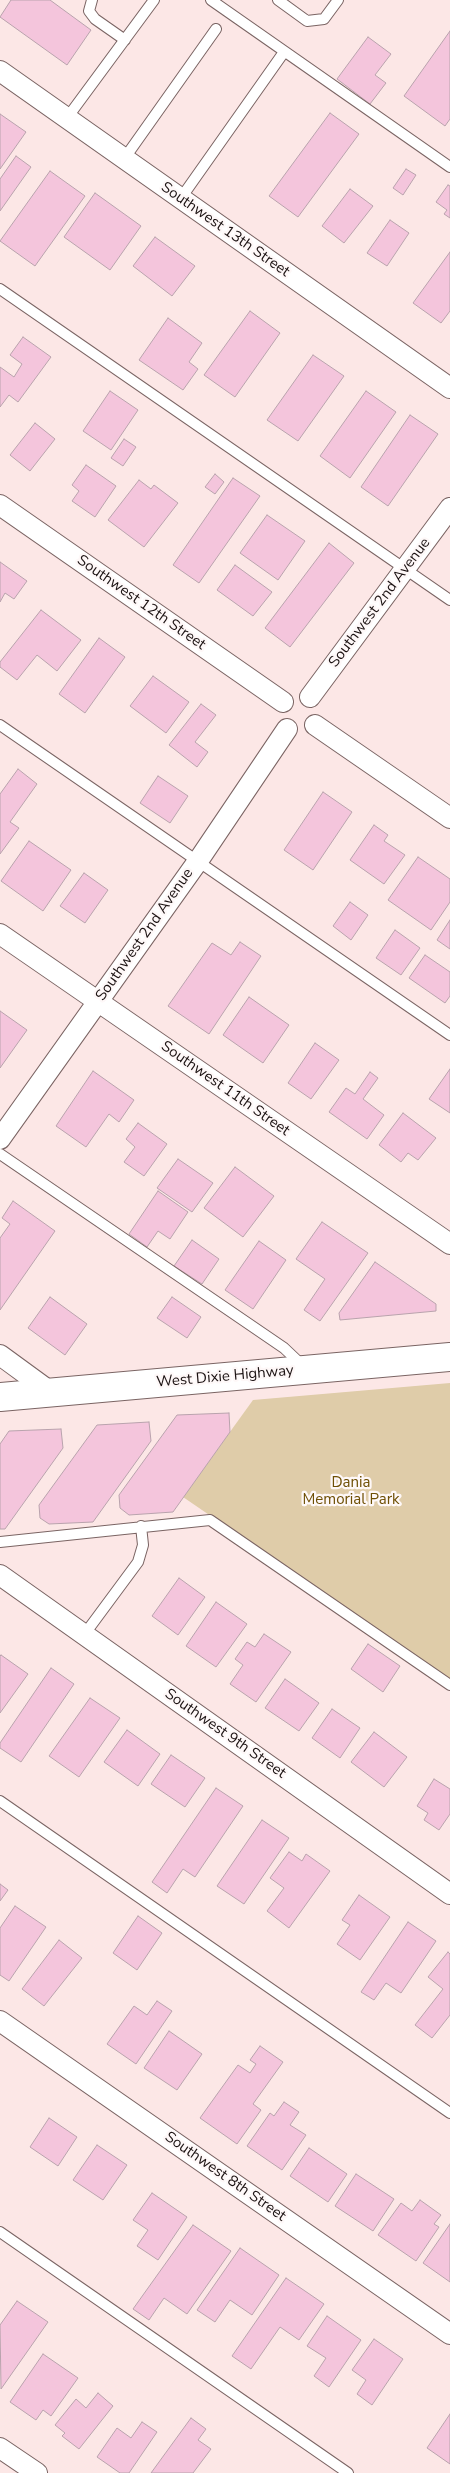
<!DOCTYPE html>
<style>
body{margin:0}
canvas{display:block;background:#fce7e6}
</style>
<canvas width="450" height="2473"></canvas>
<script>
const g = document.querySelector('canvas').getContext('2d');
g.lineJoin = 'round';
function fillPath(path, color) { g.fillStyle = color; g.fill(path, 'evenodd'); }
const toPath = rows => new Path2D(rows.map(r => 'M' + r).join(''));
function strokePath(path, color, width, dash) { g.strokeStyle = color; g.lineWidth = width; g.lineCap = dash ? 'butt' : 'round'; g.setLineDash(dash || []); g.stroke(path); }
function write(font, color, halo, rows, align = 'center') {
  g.font = font + ' "Nunito Sans",sans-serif'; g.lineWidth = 4.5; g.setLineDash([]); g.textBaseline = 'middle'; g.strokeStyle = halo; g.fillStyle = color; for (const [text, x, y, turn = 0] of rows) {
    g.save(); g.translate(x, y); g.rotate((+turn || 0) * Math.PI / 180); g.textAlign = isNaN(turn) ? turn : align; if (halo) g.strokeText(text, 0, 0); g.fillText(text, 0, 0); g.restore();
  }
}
const green = toPath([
 [450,1383,450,1680,183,1497,253,1400]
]);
const building = toPath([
 [11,0,50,0,91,30,67,65,0,17,11,0],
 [450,31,450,119,445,126,404,96,450,31],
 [368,37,391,54,375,75,386,83,370,104,337,79,368,37],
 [330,113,359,134,298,217,269,196,330,113],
 [0,114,26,132,0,169,0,114],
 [16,156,31,167,0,211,0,179,16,156],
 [406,169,416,175,403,195,393,188,406,169],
 [50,171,85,196,35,266,0,241,50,171],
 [448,185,450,186,450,218,444,214,447,210,436,202,448,185],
 [350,189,373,206,344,243,322,226,350,189],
 [95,193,141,226,110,270,64,237,95,193],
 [390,220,409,233,387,266,367,253,390,220],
 [155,237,195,266,172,296,133,266,155,237],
 [450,252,450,311,441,323,413,303,450,252],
 [250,311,280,333,235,397,204,375,250,311],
 [168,318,202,343,189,362,198,369,183,390,139,360,168,318],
 [23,337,51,357,18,402,9,395,0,407,0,367,14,377,22,364,10,355,23,337],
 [313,355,344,376,298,441,267,420,313,355],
 [110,391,138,410,111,450,83,431,110,391],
 [366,391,396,412,350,478,320,456,366,391],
 [410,415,438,434,388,506,361,487,410,415],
 [35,423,55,439,30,471,10,455,35,423],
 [124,439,136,447,123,466,111,458,124,439],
 [86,465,116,486,95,517,72,501,79,491,72,485,86,465],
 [215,474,224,482,215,494,205,487,215,474],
 [233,478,260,496,199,583,173,565,233,478],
 [139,480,151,489,154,485,178,503,144,547,108,520,139,480],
 [267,515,305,541,278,580,240,553,267,515],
 [329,543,354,563,290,647,265,628,329,543],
 [0,562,27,581,14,599,5,593,0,602,0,562],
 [235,565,272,592,253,616,217,590,235,565],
 [41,610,81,640,57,671,37,655,17,680,0,667,0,662,41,610],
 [99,638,125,657,85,713,59,694,99,638],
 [153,676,189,702,166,733,130,706,153,676],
 [201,704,216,715,195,742,208,752,197,767,169,745,201,704],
 [18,769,37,784,10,822,19,828,0,854,0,794,18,769],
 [158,776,188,796,170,823,140,803,158,776],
 [323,792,352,812,313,870,284,850,323,792],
 [374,825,388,835,384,841,405,855,384,884,350,860,374,825],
 [29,841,71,870,43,911,1,881,29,841],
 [418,857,450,879,450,902,431,930,388,900,418,857],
 [84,873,108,890,85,923,60,906,84,873],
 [350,902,368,915,351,940,333,926,350,902],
 [450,920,450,949,437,940,450,920],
 [395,930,420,948,401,975,376,958,395,930],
 [240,942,261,956,209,1034,168,1006,212,943,231,955,240,942],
 [425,955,450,972,450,996,445,1003,409,978,425,955],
 [249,997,289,1025,263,1063,223,1035,249,997],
 [0,1011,27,1030,0,1068,0,1011],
 [315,1043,339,1060,311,1099,288,1083,315,1043],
 [450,1069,450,1113,429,1099,450,1069],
 [93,1071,134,1100,119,1122,109,1114,86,1147,56,1126,93,1071],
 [370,1072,378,1078,363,1099,384,1115,367,1139,329,1112,346,1088,355,1094,370,1072],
 [403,1113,436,1138,418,1160,408,1153,401,1162,379,1145,403,1113],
 [138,1123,167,1144,144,1176,124,1162,135,1147,126,1139,138,1123],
 [178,1159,213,1183,192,1212,157,1188,178,1159],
 [235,1167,274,1196,243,1237,204,1208,235,1167],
 [158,1191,188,1212,170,1239,158,1231,147,1247,129,1234,158,1191],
 [13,1201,55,1231,0,1310,0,1238,10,1224,2,1218,13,1201],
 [322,1222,368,1253,320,1321,304,1310,325,1279,296,1259,322,1222],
 [192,1240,219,1259,202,1284,174,1266,192,1240],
 [259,1241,286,1260,253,1309,225,1290,259,1241],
 [375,1262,436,1304,436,1311,340,1320,339,1313,375,1262],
 [50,1297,87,1324,65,1355,28,1328,50,1297],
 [172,1297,201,1317,187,1338,157,1318,172,1297],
 [229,1413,230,1432,173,1512,129,1515,120,1508,119,1495,177,1415,229,1413],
 [149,1422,151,1441,93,1522,49,1524,40,1518,39,1505,97,1425,149,1422],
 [61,1429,63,1448,5,1529,0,1529,0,1444,9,1431,61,1429],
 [179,1578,205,1597,178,1635,152,1616,179,1578],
 [216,1602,247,1624,216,1667,186,1646,216,1602],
 [264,1634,291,1652,256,1702,230,1684,243,1665,235,1659,247,1642,255,1647,264,1634],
 [368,1644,400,1666,383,1692,351,1669,368,1644],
 [1,1655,28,1674,0,1713,0,1656,1,1655],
 [51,1668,74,1684,21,1762,0,1748,0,1743,51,1668],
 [285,1679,319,1703,299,1731,265,1708,285,1679],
 [90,1698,120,1718,79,1777,49,1756,90,1698],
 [332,1709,360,1728,340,1758,312,1738,332,1709],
 [127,1730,160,1754,138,1786,104,1762,127,1730],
 [374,1732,407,1757,384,1787,351,1762,374,1732],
 [171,1755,205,1778,185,1807,151,1784,171,1755],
 [434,1779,450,1789,450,1814,439,1830,424,1820,428,1813,417,1806,434,1779],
 [216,1788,243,1806,195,1877,183,1869,167,1893,152,1882,216,1788],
 [262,1820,289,1838,244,1904,217,1886,262,1820],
 [289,1852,302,1861,306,1854,330,1871,289,1928,267,1911,284,1888,270,1878,289,1852],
 [0,1884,8,1890,0,1901,0,1884],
 [359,1895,390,1917,360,1960,337,1944,350,1925,342,1920,359,1895],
 [15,1906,46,1927,9,1981,0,1975,0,1928,15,1906],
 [138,1916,162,1933,137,1970,113,1953,138,1916],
 [408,1922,436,1941,401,1993,386,1983,374,2000,361,1992,408,1922],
 [59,1940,82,1958,44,2006,22,1989,59,1940],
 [448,1952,450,1954,450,2015,432,2038,415,2025,443,1989,428,1977,448,1952],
 [157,2001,172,2011,136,2064,107,2044,134,2006,147,2015,157,2001],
 [169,2031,202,2054,177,2090,144,2068,169,2031],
 [260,2046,283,2062,253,2104,261,2110,237,2144,200,2118,238,2065,250,2073,256,2064,250,2060,260,2046],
 [284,2102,299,2112,290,2125,306,2135,282,2170,247,2146,270,2113,274,2116,284,2102],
 [49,2118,77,2137,58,2166,30,2147,49,2118],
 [97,2145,127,2165,103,2200,73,2180,97,2145],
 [309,2148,347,2174,328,2202,290,2176,309,2148],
 [356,2174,394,2199,373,2231,335,2206,356,2174],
 [152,2193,187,2217,158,2260,137,2246,148,2230,133,2220,152,2193],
 [420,2200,441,2215,434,2224,439,2227,416,2261,378,2235,401,2203,412,2211,420,2200],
 [450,2224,450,2282,423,2263,450,2224],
 [193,2225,231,2251,187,2314,164,2298,149,2320,133,2309,193,2225],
 [240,2248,279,2275,252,2315,230,2300,215,2322,197,2310,240,2248],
 [286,2278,324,2304,299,2340,280,2327,251,2369,232,2356,286,2278],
 [17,2301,48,2322,1,2389,0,2325,17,2301],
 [327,2316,361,2340,329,2387,314,2376,326,2358,307,2346,327,2316],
 [374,2339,403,2359,372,2405,357,2394,366,2380,352,2370,374,2339],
 [43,2354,78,2378,51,2416,43,2410,36,2420,10,2402,43,2354],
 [98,2393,113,2406,79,2449,62,2436,65,2433,55,2425,76,2399,86,2408,98,2393],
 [450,2414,450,2464,427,2448,450,2414],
 [191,2418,206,2429,198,2440,211,2449,193,2473,151,2473,191,2418],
 [142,2422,157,2432,129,2473,120,2473,97,2457,117,2428,131,2438,142,2422]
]);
const lane = toPath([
 [92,0,89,11,95,19,125,40],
 [211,0,450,167],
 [278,0,307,21,324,19,338,0],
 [67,118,154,0],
 [124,159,216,29],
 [181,198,284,52],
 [0,289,450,600],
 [0,725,450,1035],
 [0,1154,284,1348,303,1366],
 [0,1542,210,1520,450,1685],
 [84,1635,138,1562,143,1545,141,1526],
 [0,1801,450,2113],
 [0,2232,348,2473]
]);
const street = toPath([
 [0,71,450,388],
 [0,505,283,702],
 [310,697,450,508],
 [315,725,450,818],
 [0,934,450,1244],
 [0,1139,198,861,287,729],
 [0,1355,52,1393],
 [0,1575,450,1894],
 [0,2021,450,2334],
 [0,2448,37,2473]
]);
const secondary = toPath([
 [0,1397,450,1357]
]);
const streetNames = [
 ["Southwest 13th Street",225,230,35],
 ["Southwest 12th Street",141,603,35],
 ["Southwest 2nd Avenue",380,603,-53],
 ["Southwest 2nd Avenue",145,935,-55],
 ["Southwest 11th Street",225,1089,35],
 ["West Dixie Highway",225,1377,-5],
 ["Southwest 9th Street",225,1734,35],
 ["Southwest 8th Street",225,2177,35]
];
const parkNames = [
 ["Dania",351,1483],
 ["Memorial Park",351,1500]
];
fillPath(green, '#dfcca9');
fillPath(building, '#f4c5dc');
strokePath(building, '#b9a3ad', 1);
strokePath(lane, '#7a6463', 12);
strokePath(street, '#7a6463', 22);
strokePath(secondary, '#7a6463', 30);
strokePath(lane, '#fff', 10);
strokePath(street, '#fff', 20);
strokePath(secondary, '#fff', 28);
write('15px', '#1b1212', '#fef8f8', streetNames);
write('15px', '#6e4f04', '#fef8f8', parkNames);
</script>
